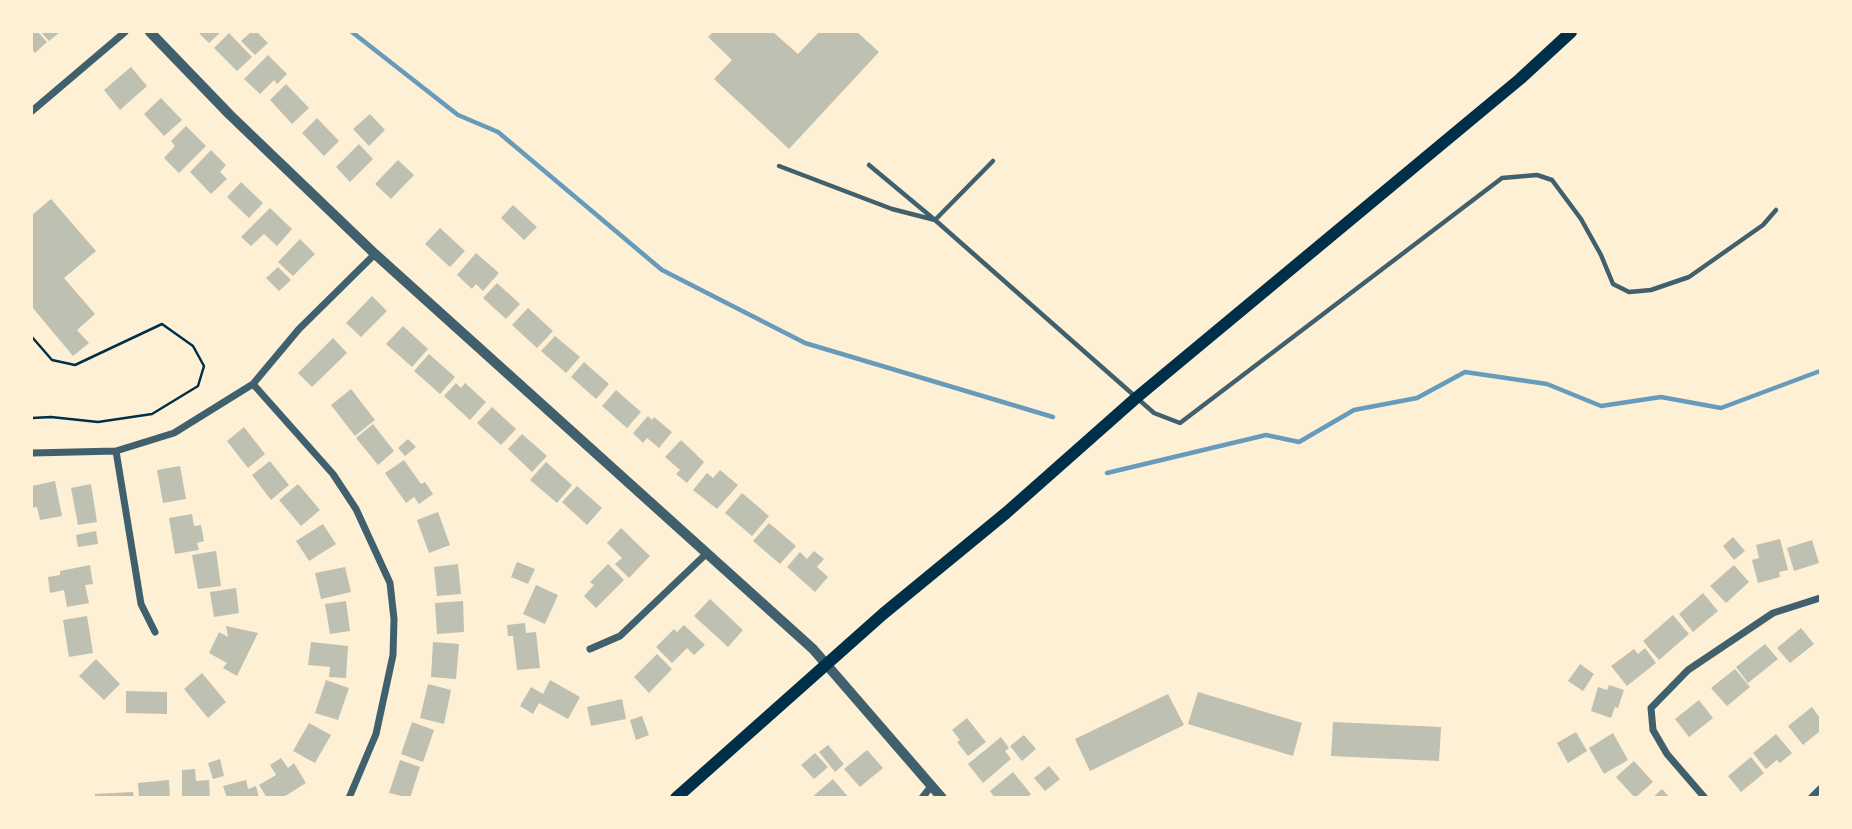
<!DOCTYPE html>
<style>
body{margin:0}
#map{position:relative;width:1852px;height:829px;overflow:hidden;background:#fdf0d5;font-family:"Public Sans",sans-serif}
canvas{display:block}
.frame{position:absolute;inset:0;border:33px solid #fdf0d5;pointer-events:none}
</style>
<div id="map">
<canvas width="1852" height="829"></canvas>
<div class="frame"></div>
</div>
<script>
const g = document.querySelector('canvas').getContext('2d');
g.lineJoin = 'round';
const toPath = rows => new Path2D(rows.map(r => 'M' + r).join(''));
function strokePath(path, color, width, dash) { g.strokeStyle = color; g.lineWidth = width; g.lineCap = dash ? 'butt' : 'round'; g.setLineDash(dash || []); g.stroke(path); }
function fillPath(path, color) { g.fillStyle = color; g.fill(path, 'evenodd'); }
const stream = toPath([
 [352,32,458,115,498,132,662,270,805,343,1053,417],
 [1107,473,1266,435,1299,442,1354,410,1417,398,1465,372,1547,384,1601,406,1661,397,1721,408,1820,371]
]);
const building = toPath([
 [32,32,38,32,47,42,35,53,32,49],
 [41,32,60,32,49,41],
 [198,32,221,32,209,43],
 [251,32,257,32,268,43,255,55,241,41],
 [713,32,773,32,798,54,819,32,857,32,879,52,789,149,714,79,732,60,708,37],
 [229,33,252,57,237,71,214,48],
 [268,55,287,74,277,84,274,80,260,94,244,79],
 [131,67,147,86,120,110,104,90],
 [286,84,309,108,292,124,270,100],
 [161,98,182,120,164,136,144,114],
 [370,114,385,130,369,146,353,129],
 [317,118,339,141,324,156,302,133],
 [186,126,206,146,179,173,164,158,175,146,171,141],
 [359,144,373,159,350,182,336,167],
 [211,150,226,165,220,172,227,179,211,194,190,172],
 [398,160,414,175,391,199,375,184],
 [241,182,263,203,249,218,227,197],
 [51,199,96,251,64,278,95,314,77,330,89,343,73,356,32,307,32,215],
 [513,205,537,227,524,240,501,218],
 [270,208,292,229,277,246,264,234,251,246,241,237],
 [440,228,465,251,450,267,425,244],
 [300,239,315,254,293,276,278,262],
 [476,253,499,273,483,291,476,284,472,289,457,275],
 [278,267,291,280,279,291,266,278],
 [497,283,520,304,506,319,483,298],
 [372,296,387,311,361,337,346,323],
 [528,308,553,331,537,348,512,325],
 [403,326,428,349,412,367,386,344],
 [555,336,580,357,566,373,541,351],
 [333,338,347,353,312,387,298,373],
 [429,354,455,377,440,394,414,371],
 [584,362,609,384,596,399,571,377],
 [456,383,461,388,465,383,486,402,470,420,444,396],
 [351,389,375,420,355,436,331,405],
 [616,390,641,412,627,428,602,406],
 [492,407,516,429,501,445,477,423],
 [648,416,652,420,654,417,672,432,659,448,647,438,643,443,633,433],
 [373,424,394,451,378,465,356,438],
 [244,427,265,454,248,468,227,441],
 [522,434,547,456,532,472,508,449],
 [408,439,416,447,405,456,398,448],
 [681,440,704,462,687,483,676,474,680,470,665,457],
 [404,460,421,484,425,482,433,494,419,504,414,497,406,503,385,473],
 [270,461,289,485,271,500,252,475],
 [546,462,572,485,557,503,530,480],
 [180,466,186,499,163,503,157,470],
 [720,470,738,485,717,509,693,490,707,473,713,478],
 [55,481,62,516,40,520,37,507,32,508,32,486],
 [91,484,97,522,78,525,71,488],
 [298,484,320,510,301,526,279,500],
 [577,486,602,508,587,525,562,502],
 [742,493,769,516,752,536,725,513],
 [438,512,450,545,429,553,417,520],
 [192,514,194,526,201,525,204,541,197,543,199,550,175,554,169,518],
 [769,523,796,546,780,564,753,541],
 [323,524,336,544,309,561,296,541],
 [621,528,650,556,629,578,615,564,622,558,607,543],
 [96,531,98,544,78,547,76,535],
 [1733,537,1745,551,1734,560,1723,546],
 [1780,539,1788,570,1779,572,1780,577,1758,583,1752,560,1759,558,1756,545],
 [1812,540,1819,563,1794,571,1787,548],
 [216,551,221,586,198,589,192,555],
 [814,551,824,559,817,567,828,577,815,592,787,567,800,552,807,559],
 [517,562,535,569,528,584,511,577],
 [458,564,461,594,437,596,434,567],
 [608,564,624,580,596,608,584,596,594,585,590,582],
 [90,565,93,584,85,585,89,603,67,607,64,590,50,593,48,577,60,575,60,571],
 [1734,565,1749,582,1726,603,1710,586],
 [345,567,351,592,321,599,315,573],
 [536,585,558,595,545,624,523,614],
 [236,588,239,613,214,617,210,592],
 [1703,593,1718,611,1693,632,1679,614],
 [710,599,743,630,728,647,694,616],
 [346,601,350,631,330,634,325,604],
 [463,601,464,632,437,634,435,603],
 [1673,615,1689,634,1659,660,1643,641],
 [87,616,93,653,69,657,63,620],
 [525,623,526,633,536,632,540,668,517,670,513,636,508,636,507,625],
 [684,625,705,645,694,655,687,648,672,663,656,647,674,629,677,632],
 [226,626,258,633,237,676,223,668,227,663,209,653,219,632,228,637],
 [1801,628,1814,644,1790,663,1777,648],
 [311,642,348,646,346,678,329,677,330,667,308,665],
 [433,642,459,644,456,679,431,677],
 [1765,644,1778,659,1748,683,1736,667],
 [1645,648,1656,663,1627,686,1611,666,1634,649,1638,654],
 [657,654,672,669,649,693,634,677],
 [96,659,120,684,104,700,79,676],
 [1580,664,1594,674,1583,691,1568,681],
 [1735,669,1750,687,1727,706,1711,688],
 [202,673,226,702,208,718,184,689],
 [326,680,349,688,338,720,315,713],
 [550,680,580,697,568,719,539,703,533,714,520,706,531,687,543,694],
 [428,684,451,690,444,724,420,718],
 [1609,685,1624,690,1618,708,1615,707,1611,718,1591,711,1598,687,1607,690],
 [126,691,167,692,167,714,126,713],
 [1198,692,1302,723,1293,756,1188,724],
 [1168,694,1184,725,1090,771,1075,739],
 [622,699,626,719,591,726,587,707],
 [1699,700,1713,718,1689,737,1675,719],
 [1812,707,1820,718,1820,731,1803,745,1788,726],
 [642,716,649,735,636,740,630,720],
 [967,718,986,742,968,756,957,742,960,740,952,730],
 [412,722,434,730,423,762,401,754],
 [1333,722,1441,727,1439,761,1331,756],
 [309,723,331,735,315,763,293,751],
 [1576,732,1587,751,1568,763,1557,743],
 [1613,733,1628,760,1604,774,1589,748],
 [1776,734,1792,753,1780,763,1777,760,1766,769,1753,753],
 [1024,735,1036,749,1022,761,1010,746],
 [1001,737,1009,748,1005,751,1011,759,983,783,968,764],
 [828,745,844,764,835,772,819,752],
 [867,750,883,768,860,787,844,769],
 [815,753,828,767,814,779,801,765],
 [1751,757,1764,773,1741,792,1728,776],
 [281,758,288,768,294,763,306,783,282,798,267,798,259,785,276,775,270,765],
 [220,759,224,776,213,779,208,763],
 [400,760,420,767,410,798,389,793],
 [1634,761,1653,782,1635,798,1616,777],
 [1049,766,1060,779,1045,791,1034,778],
 [195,769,196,781,209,780,210,798,182,798,182,770],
 [1013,772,1031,794,1026,798,995,798,990,791],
 [833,779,849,798,811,798],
 [169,780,170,798,139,798,138,783],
 [246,780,248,789,256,786,259,798,227,798,223,786],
 [1662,789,1670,798,1652,798],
 [133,792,134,798,95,798,95,794]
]);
const path = toPath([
 [32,337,52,360,75,365,162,324,193,346,204,366,198,386,152,414,98,422,51,417,32,418]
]);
const service = toPath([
 [869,165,935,220,1154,413,1180,423,1502,178,1537,175,1552,180,1581,219,1601,255,1613,284,1629,292,1651,290,1689,277,1763,225,1776,210],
 [779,166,892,209,935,220,993,161]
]);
const minor = toPath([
 [32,111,125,32],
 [253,384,333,474,356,509,390,583,394,619,393,655,376,734,349,798],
 [116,451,141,604,155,632],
 [32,453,116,451,174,433,253,384,299,329,375,254],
 [590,649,620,636,706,554],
 [922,798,932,785],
 [1705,798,1667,754,1653,730,1651,708,1688,670,1773,613,1820,598],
 [1811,798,1820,789]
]);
const tertiary = toPath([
 [150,32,230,115,375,254,813,649,942,798]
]);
const secondary = toPath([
 [676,798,883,614,1006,513,1136,398,1520,79,1571,32]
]);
strokePath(stream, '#669bbc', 4.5);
fillPath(building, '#bec0b2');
strokePath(path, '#003049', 2.5);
strokePath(service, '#3f606c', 4.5);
strokePath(minor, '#3f606c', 7);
strokePath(tertiary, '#3f606c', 10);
strokePath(secondary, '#003049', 12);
</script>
